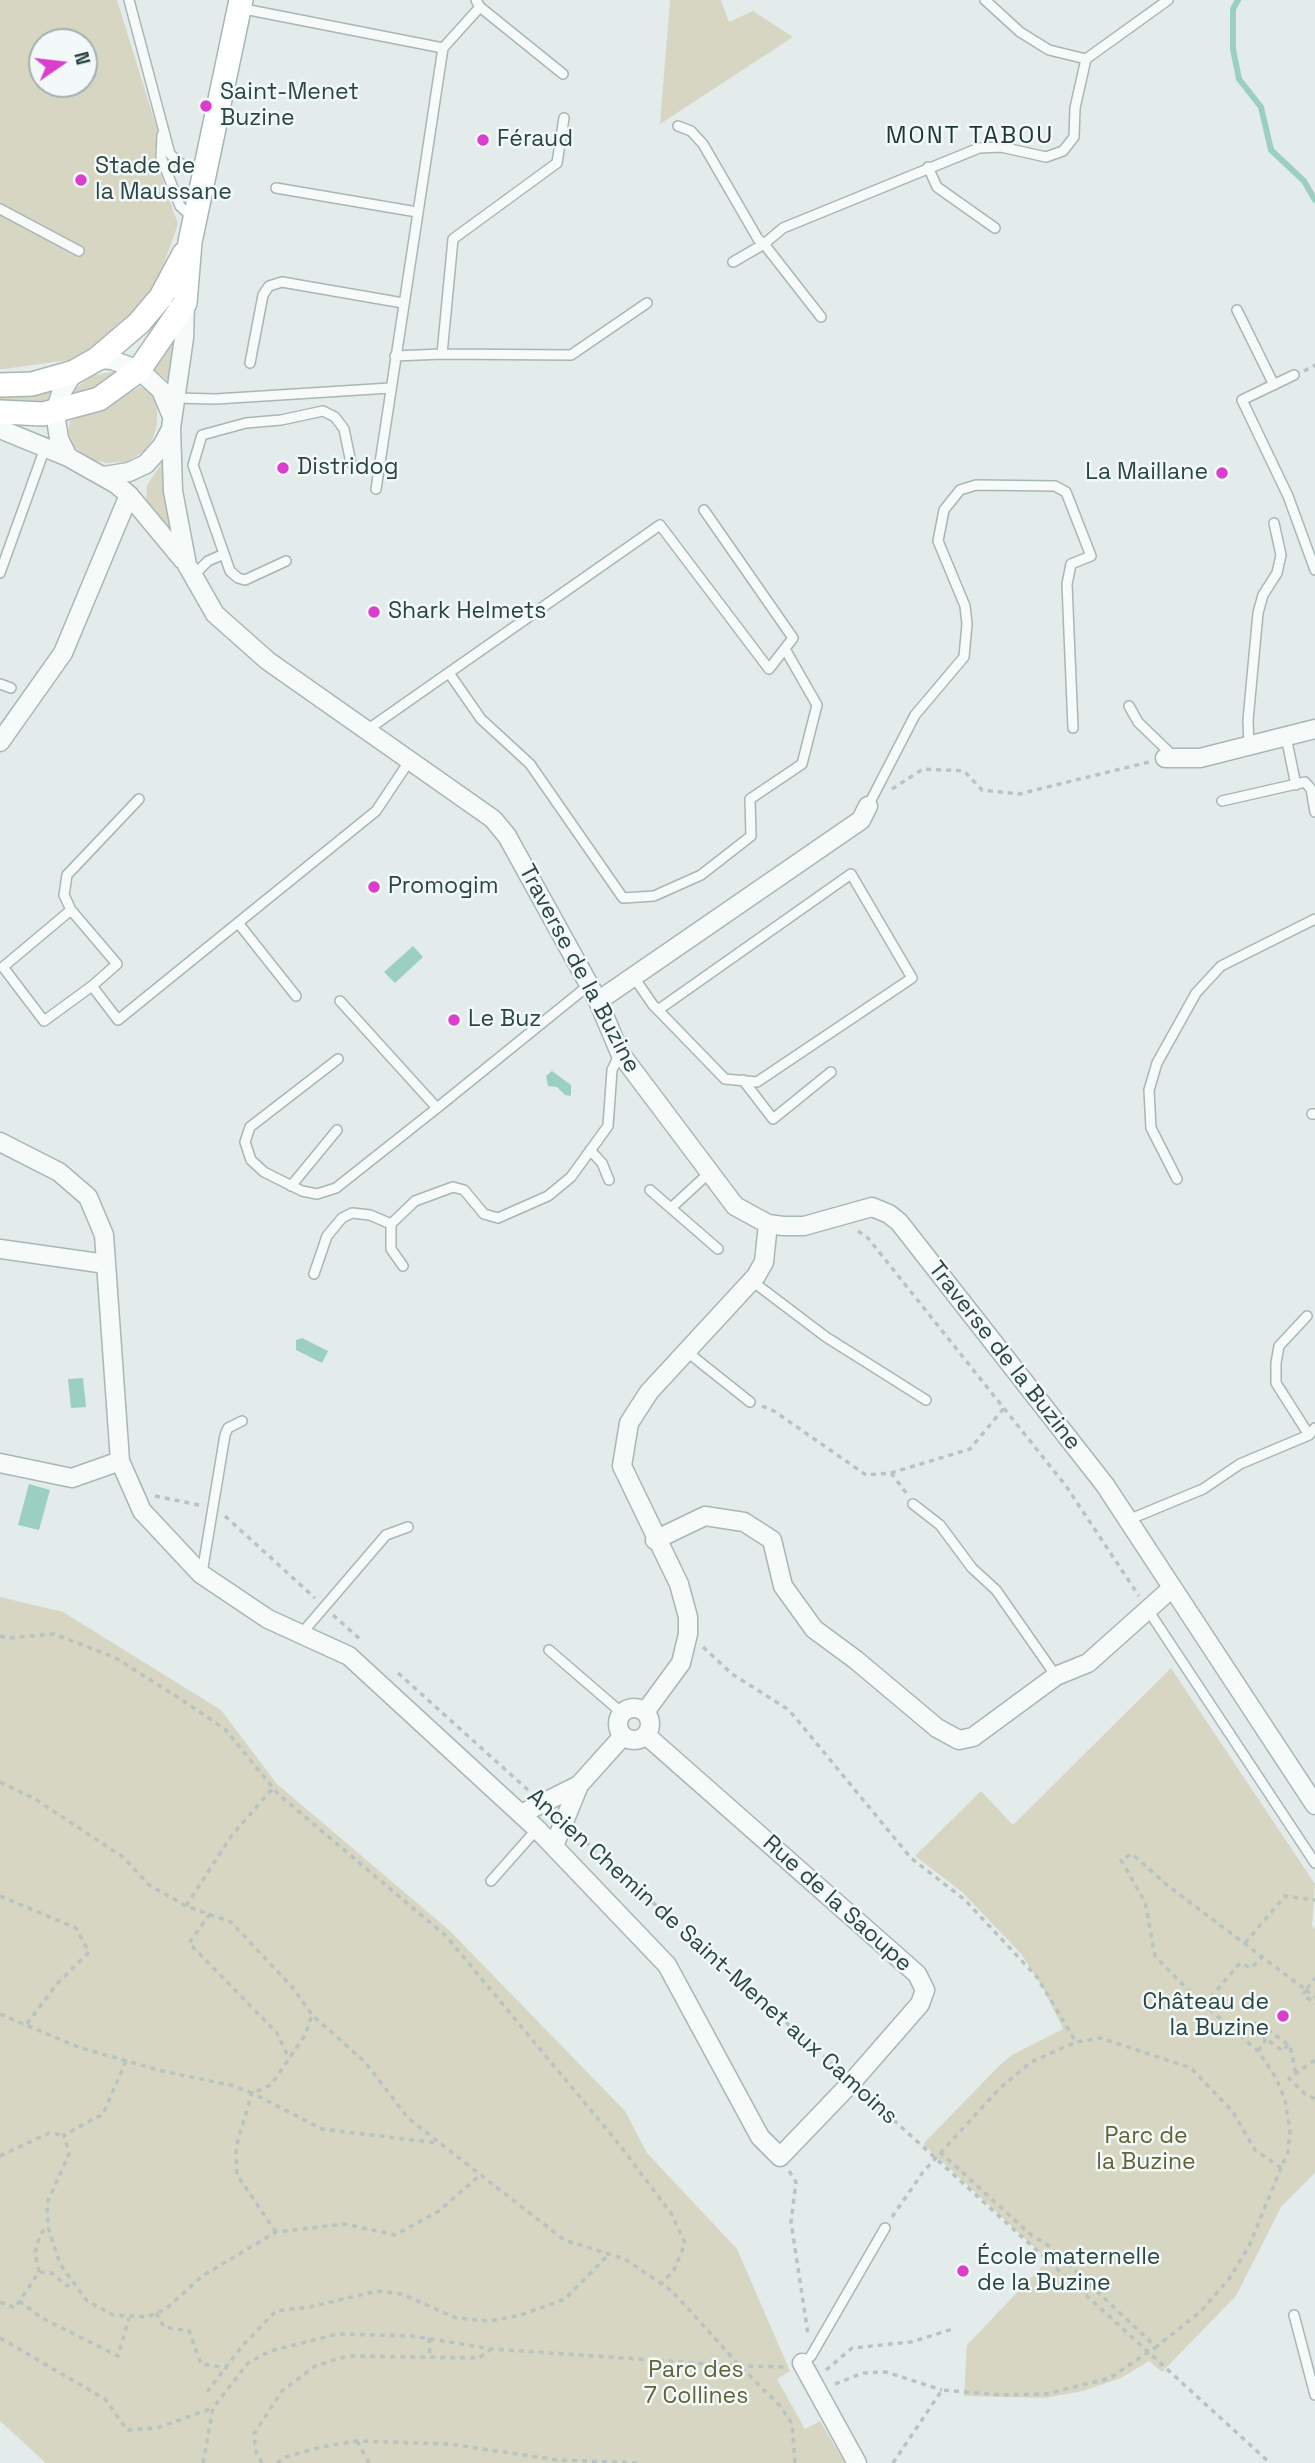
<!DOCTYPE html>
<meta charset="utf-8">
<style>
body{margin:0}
#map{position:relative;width:1315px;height:2463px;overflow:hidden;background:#e3eceb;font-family:"Space Grotesk",sans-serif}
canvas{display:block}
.north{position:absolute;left:28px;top:28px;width:70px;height:70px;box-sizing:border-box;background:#f3f9f8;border:2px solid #a2b1af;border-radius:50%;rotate:76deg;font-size:19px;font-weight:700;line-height:28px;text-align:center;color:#294642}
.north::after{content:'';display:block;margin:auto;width:24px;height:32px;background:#db3ecd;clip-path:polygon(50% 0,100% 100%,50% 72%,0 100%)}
</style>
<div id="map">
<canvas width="1315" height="2463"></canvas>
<div class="north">N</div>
</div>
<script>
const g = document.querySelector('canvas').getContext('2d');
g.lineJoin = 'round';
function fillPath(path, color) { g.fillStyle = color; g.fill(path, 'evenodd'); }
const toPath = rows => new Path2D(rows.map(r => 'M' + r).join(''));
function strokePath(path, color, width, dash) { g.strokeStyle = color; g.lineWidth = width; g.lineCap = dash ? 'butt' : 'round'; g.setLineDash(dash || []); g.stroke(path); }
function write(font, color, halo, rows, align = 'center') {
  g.font = font + ' "Space Grotesk",sans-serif'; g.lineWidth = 5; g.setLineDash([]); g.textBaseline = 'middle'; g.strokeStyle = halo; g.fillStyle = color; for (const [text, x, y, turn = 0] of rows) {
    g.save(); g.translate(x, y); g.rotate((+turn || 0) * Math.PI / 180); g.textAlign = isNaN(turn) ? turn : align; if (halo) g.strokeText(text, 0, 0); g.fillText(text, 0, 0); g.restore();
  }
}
const green = toPath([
 [0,0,117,0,157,129,155,158,178,224,159,278,135,313,105,342,76,359,4,369,0,369],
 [42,42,84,42,84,84,42,84],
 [670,0,721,0,729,22,753,11,793,37,660,124],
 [176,333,180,336,170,382,154,371,152,366],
 [110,372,121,372,95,391,69,399,75,389,91,376],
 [140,387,149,389,157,404,157,425,152,441,143,452,126,462,107,463,92,460,74,447,68,431,70,421,96,411],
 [50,392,47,403,0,401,0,396],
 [164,460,165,500,172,532,168,532,146,499,147,485],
 [0,1597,63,1612,221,1710,277,1784,450,1931,625,2111,647,2153,737,2249,790,2371,777,2379,805,2429,820,2421,845,2463,46,2463,0,2421],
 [1171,1668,1315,1884,1312,1926,1315,1929,1315,2173,1281,2207,1236,2296,1162,2372,1149,2361,1121,2378,1083,2391,1045,2398,964,2396,967,2345,1048,2260,923,2144,999,2066,1012,2055,1063,2029,1044,1990,1022,1955,962,1892,915,1856,981,1791,1013,1825]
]);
const water = toPath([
 [413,946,423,957,395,983,384,972],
 [552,1071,571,1085,571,1096,565,1095,557,1087,548,1086,546,1076],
 [302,1338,328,1351,322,1363,296,1350,296,1340],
 [83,1378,86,1407,71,1408,68,1379],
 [29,1484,50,1490,39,1530,18,1525]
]);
const stream = toPath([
 [1238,0,1233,9,1233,49,1239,79,1261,107,1271,150,1304,181,1315,200]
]);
const path = toPath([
 [1304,371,1315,365],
 [892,789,923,769,964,771,982,790,1019,794,1149,762],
 [858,1231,868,1238,1066,1486,1139,1596],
 [762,1406,774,1411,866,1475,891,1473,970,1449,1004,1408],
 [891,1473,907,1494],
 [155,1496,199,1505],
 [225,1516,315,1598],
 [333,1615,361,1640],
 [0,1636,8,1638,54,1634,114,1657,182,1700,225,1729,278,1794,446,1936,614,2138,671,2213,685,2243,674,2270,661,2284],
 [703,1647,732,1674,789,1710,911,1858,965,1900,1037,1977,1076,2042],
 [398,1673,528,1790],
 [0,1782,35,1799,123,1857,149,1885,186,1906,231,1922,293,1988,312,2015,365,2062,408,2118,564,2240,625,2259,672,2291,740,2366,780,2406,792,2424,795,2463],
 [578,1835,840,2071],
 [0,1896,76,1928,89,1952,56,1985,26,2025],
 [186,1906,232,1835,273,1788],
 [210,1914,189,1943,277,2033,289,2059],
 [1245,1943,1285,1896,1315,1900],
 [1306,1990,1303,1994,1315,2004],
 [1306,1990,1315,1997],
 [1204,2005,1240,1963,1251,1968,1263,1956],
 [0,2014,78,2047,162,2071,230,2085,252,2093,271,2085,305,2035,312,2015],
 [1288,2045,1283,2051,1251,2028,1256,2021,1290,2046,1296,2074],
 [1258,2051,1266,2039],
 [1315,2060,1289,2078,1305,2094,1315,2099],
 [126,2061,103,2114,64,2135,69,2154,47,2203,48,2227,60,2264,87,2301,113,2315,147,2317,166,2309,202,2276,276,2232,345,2224,395,2235,439,2211,479,2176],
 [864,2093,1270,2463],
 [940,2152,1030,2234,1049,2246,1156,2347,1200,2312,1229,2279,1249,2246,1281,2168],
 [0,2156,49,2133,64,2135],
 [789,2171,796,2182,791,2222,808,2334],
 [892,2217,923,2172,999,2089,1031,2062,1076,2042,1101,2038,1191,2068,1233,2112,1255,2150,1281,2168,1288,2152,1290,2131,1285,2100,1276,2078,1258,2051,1196,1998,1155,1956,1145,1902,1121,1860,1132,1854,1167,1885,1306,1990,1315,1978],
 [276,2232,237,2175,236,2147,252,2093,322,2129,437,2143],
 [39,2272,35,2253,40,2234,48,2227],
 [19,2301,42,2318,118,2356,129,2318],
 [0,2302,15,2308,39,2272,52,2273,67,2286,73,2282],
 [156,2313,164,2327,189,2331,201,2364,228,2368],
 [0,2338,105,2399,127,2430,157,2428,213,2408],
 [429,2338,430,2357],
 [826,2370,852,2348,911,2342,953,2329],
 [835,2384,863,2373,886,2372,942,2390],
 [207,2392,243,2345,276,2311,310,2307,377,2291,402,2294,456,2318,489,2321,521,2315,565,2299,609,2254],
 [357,2441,369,2463],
 [203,2463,213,2408,248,2363,270,2351,338,2334,412,2336,492,2349,740,2366,787,2367],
 [262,2463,256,2452,254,2434,282,2391,315,2366,347,2356,479,2358,490,2350],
 [277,2463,286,2457,321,2447,357,2441,449,2444,558,2460,642,2463],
 [893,2463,942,2390,1002,2395,1046,2394,1110,2378,1156,2347]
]);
const lane = toPath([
 [129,0,170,154,181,164,204,169],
 [985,0,1020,32,1049,50,1086,59,1168,0],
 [480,7,563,74],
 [239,8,443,48,480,7,476,0],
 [678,126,691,131,703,144,758,239,764,244,733,262],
 [162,135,161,157,180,206,194,219],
 [928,167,937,187,995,228],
 [276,188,417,212],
 [0,209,79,251],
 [1237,310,1274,385],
 [821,317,764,244,783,228,979,148,1001,147,1046,157,1063,151,1074,137,1075,108,1086,59],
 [442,354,571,355,647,303],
 [395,356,442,354,453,239,557,163,564,118],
 [250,363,263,295,269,286,282,282,403,303],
 [1294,375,1242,400,1288,496,1315,570],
 [176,398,216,399,390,388],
 [376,489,443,48],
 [286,561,245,580,238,578,230,571,193,465,202,435,246,423,281,420,323,411,335,417,344,429,351,463],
 [0,573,45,448],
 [193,576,208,561,224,554],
 [449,673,481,719,530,764,623,898,654,896,701,875,751,836,750,799,802,764,817,705,785,649],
 [0,684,11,688],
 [1129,706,1138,722,1173,756],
 [367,730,660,525,769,669,793,638,704,510],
 [1286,737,1296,785],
 [1249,747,1248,720,1258,613,1263,595,1277,573,1281,555,1274,523],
 [1222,801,1305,782,1311,789,1315,812],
 [868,806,915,715,964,657,967,624,965,606,938,541,944,510,960,490,976,485,1055,486,1066,492,1091,556,1071,564,1067,584,1073,728],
 [71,910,64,895,67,875,139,799],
 [239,924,296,996],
 [633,976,653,1005,658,1010,725,1079,757,1082,912,978,851,874,658,1010],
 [92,986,117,964,71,910,3,967,44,1021,92,986,118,1020,376,811,410,760],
 [340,1001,437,1108,589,985],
 [338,1059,250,1127,245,1142,251,1160,264,1172,302,1191,317,1194,336,1188,437,1108],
 [743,1080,773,1119,831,1072],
 [1312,1114,1315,1114],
 [590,1150,602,1163,609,1180],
 [1177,1179,1151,1128,1149,1090,1157,1063,1196,993,1221,966,1315,919],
 [291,1186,337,1130],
 [650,1190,718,1249],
 [671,1208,709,1173],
 [403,1266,391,1249,391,1224,415,1201,453,1187,464,1190,484,1214,498,1218,548,1196,571,1177,608,1126,612,1070,620,1053],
 [314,1274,327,1236,342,1218,352,1213,370,1215,391,1224],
 [752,1281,826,1337,926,1400],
 [1307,1316,1279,1346,1276,1363,1276,1383,1309,1435],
 [686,1351,750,1402],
 [913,1504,940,1525,972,1568,996,1590,1056,1676],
 [1128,1520,1203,1489,1240,1464,1309,1435,1315,1428],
 [202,1573,225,1435,228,1428,242,1421],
 [1148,1610,1315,1863],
 [302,1633,386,1535,408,1527],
 [549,1650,622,1713],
 [491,1881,537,1829],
 [1294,2315,1315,2395],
 [802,2363,811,2356,885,2228]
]);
const street = toPath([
 [185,303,184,338,171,428,173,491,187,565,215,614,268,661,493,819,507,836,598,1001,620,1053,735,1206,768,1224,783,1226,804,1226,872,1207,889,1214,899,1222,1105,1485,1315,1805],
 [97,359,112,360,139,370,161,390,171,414],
 [0,429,68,457,116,484,129,495,183,560],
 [68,457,59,439,55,412,61,393,74,372],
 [104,476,129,472,146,464,162,446,171,429],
 [0,742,63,653,129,495],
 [1165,758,1200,758,1315,729],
 [598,1001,861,820,868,806],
 [0,1142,59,1172,88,1197,104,1235,120,1461,142,1511,201,1574,268,1619,349,1656,537,1829,667,1965,760,2137,780,2157,852,2082,920,2004,925,1990,917,1974,646,1735],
 [0,1249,106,1264],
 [0,1463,72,1478,120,1461],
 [655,1540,705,1516,744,1522,772,1540,783,1586,814,1629,856,1660,937,1728,959,1740,973,1737,1056,1676,1088,1663,1172,1588],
 '618 1724a16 16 0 1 1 32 0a16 16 0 1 1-32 0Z',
 [645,1712,681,1663,688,1634,688,1617,679,1584,622,1466,629,1423,649,1392,756,1276,764,1262,768,1224],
 [521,1814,579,1785],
 [554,1846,579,1785,623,1736],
 [802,2363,857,2463]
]);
const secondary = toPath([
 [0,385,32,384,74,372,97,359,139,323,161,297,184,254],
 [0,412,43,414,99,399,139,370,185,303,190,242,241,0]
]);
const markers = [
 [206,106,7,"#db3ecd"],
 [483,140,7,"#db3ecd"],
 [81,180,7,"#db3ecd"],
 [283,468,7,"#db3ecd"],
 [1222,473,7,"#db3ecd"],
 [374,612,7,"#db3ecd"],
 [374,887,7,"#db3ecd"],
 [454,1020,7,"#db3ecd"],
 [1283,2016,7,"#db3ecd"],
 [963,2271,7,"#db3ecd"]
];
const poiNames = [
 ["Saint-Menet",220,93],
 ["Buzine",220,119],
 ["Féraud",497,140],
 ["Stade de",95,167],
 ["la Maussane",95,193],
 ["Distridog",297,468],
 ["La Maillane",1208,473,"right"],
 ["Shark Helmets",388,612],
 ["Promogim",388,887],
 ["Le Buz",468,1020],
 ["Château de",1269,2003,"right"],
 ["la Buzine",1269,2029,"right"],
 ["École maternelle",977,2258],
 ["de la Buzine",977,2284]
];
const streetNames = [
 ["Traverse de la Buzine",579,969,62],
 ["Traverse de la Buzine",1004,1356,52],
 ["Rue de la Saoupe",837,1904,42],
 ["Ancien Chemin de Saint-Menet aux Camoins",712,1957,42]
];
const parkNames = [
 ["Parc de",1146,2137],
 ["la Buzine",1146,2163],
 ["Parc des",696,2371],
 ["7 Collines",696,2397]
];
const neighbourhoodNames = [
 ["MONT TABOU",970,136]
];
fillPath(green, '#d7d6c3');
fillPath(water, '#9bcfc2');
strokePath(stream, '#9bcfc2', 6);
strokePath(lane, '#a7b7b5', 12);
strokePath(street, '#a7b7b5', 21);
strokePath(secondary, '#a7b7b5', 26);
strokePath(path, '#b8c4c2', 3.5, [5, 5]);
strokePath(lane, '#f6faf9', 9);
strokePath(street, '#f6faf9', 18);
strokePath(secondary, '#fff', 23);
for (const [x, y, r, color] of markers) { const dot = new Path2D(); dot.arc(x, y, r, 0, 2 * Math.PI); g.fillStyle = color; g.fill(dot); strokePath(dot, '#f3f9f8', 2.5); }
write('23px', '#294642', '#f3f9f8', poiNames, 'left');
write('23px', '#294642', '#f3f9f8', streetNames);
write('23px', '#616335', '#f3f9f8', parkNames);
g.letterSpacing = '2px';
write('24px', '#1b3734', '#f3f9f8', neighbourhoodNames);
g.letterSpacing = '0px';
</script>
